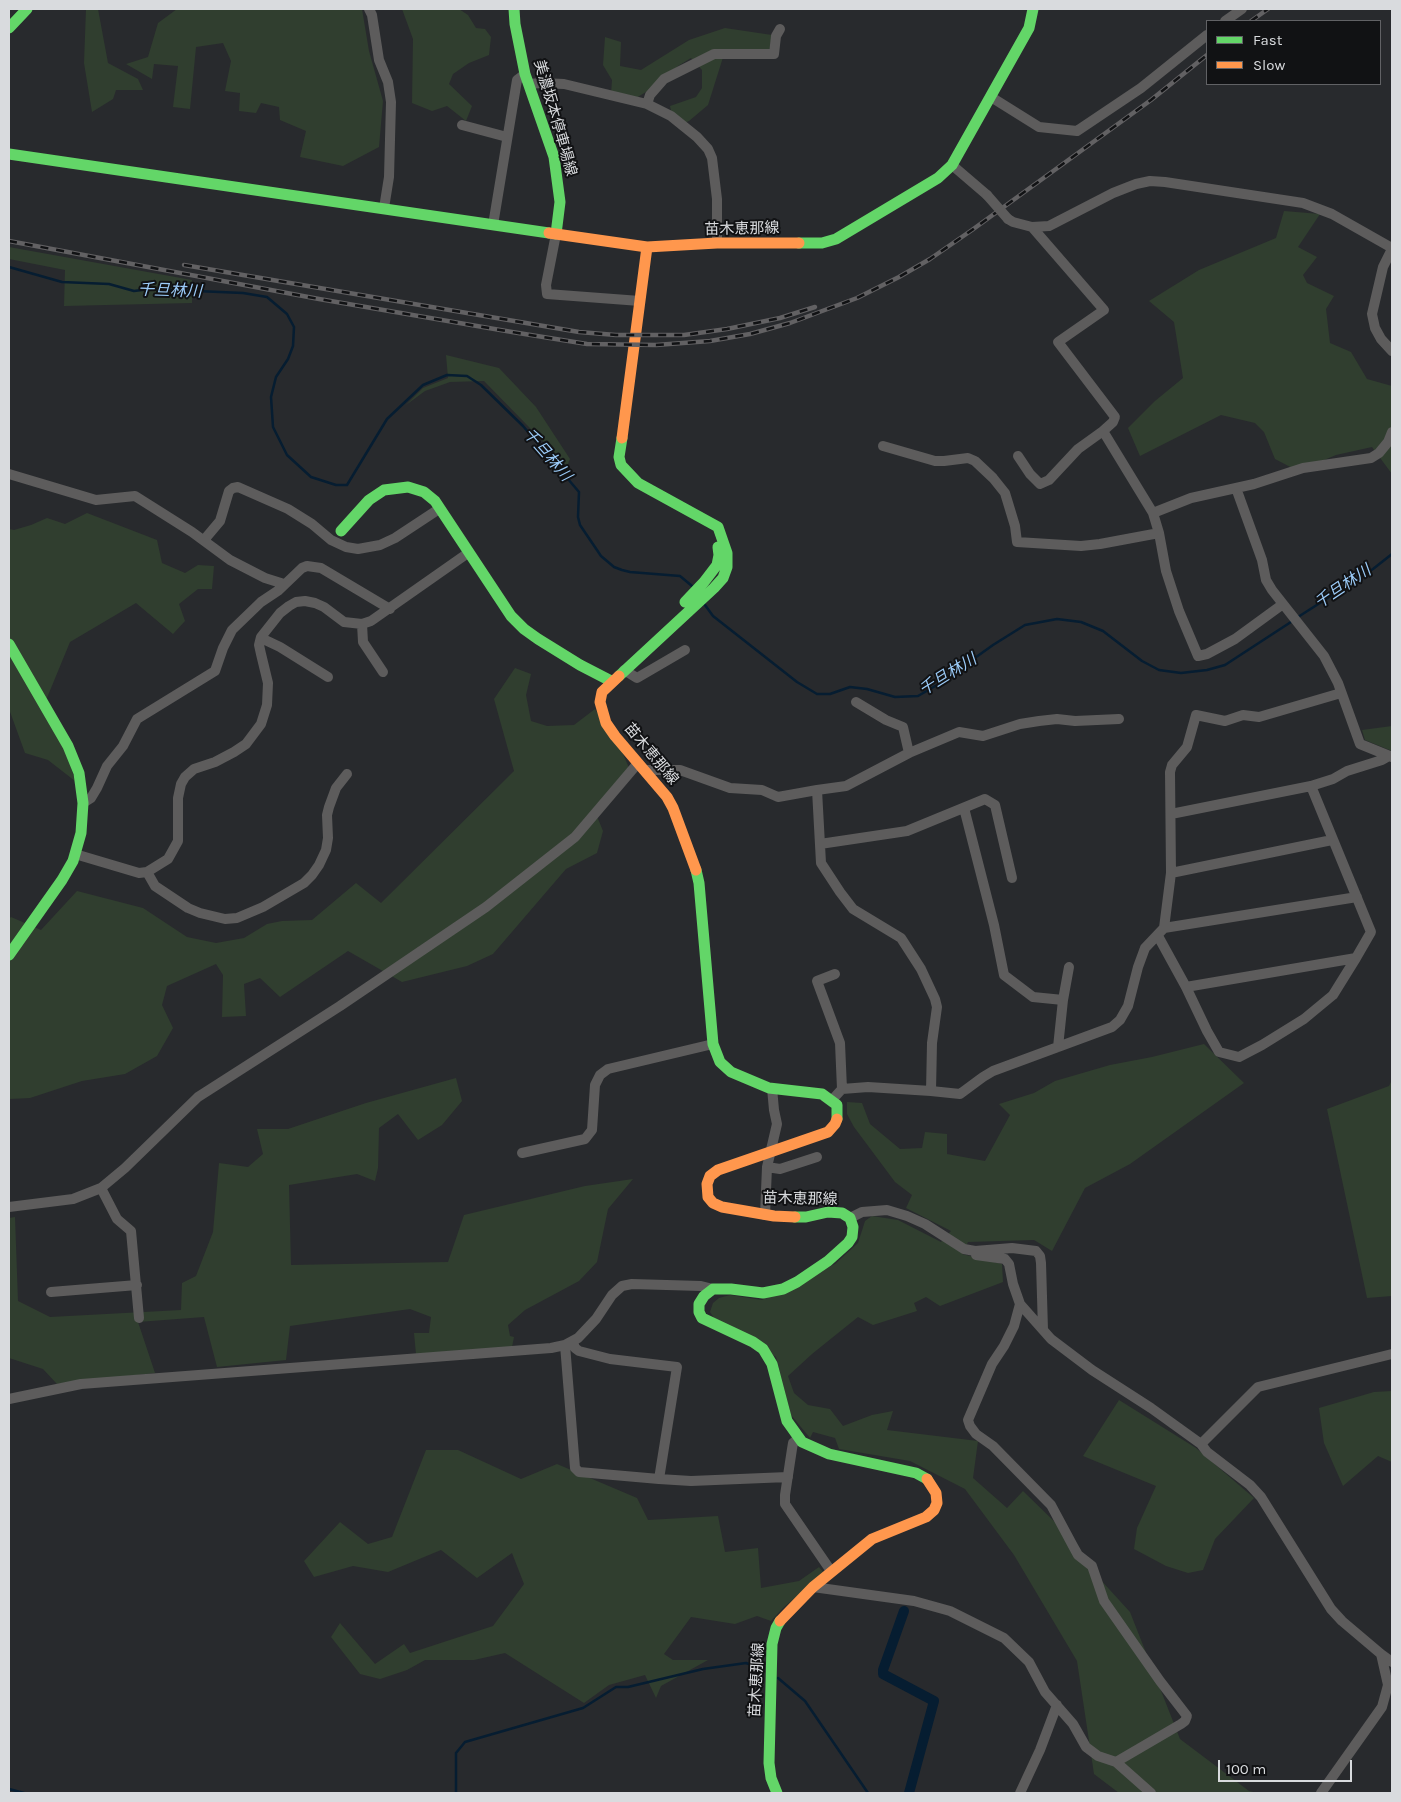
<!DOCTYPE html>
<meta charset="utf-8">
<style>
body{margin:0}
#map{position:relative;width:1401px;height:1802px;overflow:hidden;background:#282a2d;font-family:Karla,sans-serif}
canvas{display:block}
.frame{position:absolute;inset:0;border:10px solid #d9dbde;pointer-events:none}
.legend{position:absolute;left:1206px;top:20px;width:175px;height:65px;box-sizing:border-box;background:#111214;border:1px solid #616265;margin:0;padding:6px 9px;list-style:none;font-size:15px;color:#d9dbde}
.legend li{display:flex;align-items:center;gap:10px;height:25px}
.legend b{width:25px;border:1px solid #616265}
.scale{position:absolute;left:1218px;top:1760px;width:134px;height:22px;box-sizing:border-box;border:2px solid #d9dbde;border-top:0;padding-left:6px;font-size:15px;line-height:18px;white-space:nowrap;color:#d9dbde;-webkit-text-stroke:4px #111214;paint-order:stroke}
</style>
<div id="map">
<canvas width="1401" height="1802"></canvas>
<div class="frame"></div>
<ul class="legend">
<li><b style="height:6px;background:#63d668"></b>Fast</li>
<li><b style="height:6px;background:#ff974d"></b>Slow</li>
</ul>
<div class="scale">100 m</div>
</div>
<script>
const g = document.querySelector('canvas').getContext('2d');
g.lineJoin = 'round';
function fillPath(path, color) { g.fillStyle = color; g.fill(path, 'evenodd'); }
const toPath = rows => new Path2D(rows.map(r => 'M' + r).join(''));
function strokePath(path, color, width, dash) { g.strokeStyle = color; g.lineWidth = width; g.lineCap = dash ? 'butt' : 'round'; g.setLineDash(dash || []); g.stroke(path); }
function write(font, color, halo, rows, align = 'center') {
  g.font = font + ' Karla,"Noto Sans JP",sans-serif'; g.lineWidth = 4; g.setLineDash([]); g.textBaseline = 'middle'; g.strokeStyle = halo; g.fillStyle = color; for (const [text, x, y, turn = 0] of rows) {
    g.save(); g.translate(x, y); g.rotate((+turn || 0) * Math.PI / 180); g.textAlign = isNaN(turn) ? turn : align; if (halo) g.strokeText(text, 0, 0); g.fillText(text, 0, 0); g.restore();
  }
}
const green = toPath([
 [86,9,98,9,108,63,138,79,143,90,116,90,113,99,92,112,84,63],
 [177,9,362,9,369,51,383,101,379,147,343,166,300,157,306,131,280,120,279,107,261,103,256,113,239,111,240,93,225,91,231,61,223,43,196,47,190,109,173,107,178,66,154,64,152,79,126,64,148,57,158,23],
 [402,9,459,9,468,15,476,28,485,29,491,37,489,55,469,63,453,74,449,84,472,106,466,121,447,106,432,111,412,103,413,39],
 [725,28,772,35,769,52,725,51,708,105,689,121,682,124,672,115,670,106,696,97,702,88,702,70,691,58,678,66,657,85,633,100,611,94,612,80,603,65,605,37,621,42,620,66,641,70,689,40],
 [1284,211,1320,214,1298,247,1317,257,1303,275,1307,283,1334,296,1326,309,1330,343,1351,352,1367,379,1392,386,1392,474,1372,447,1336,455,1298,471,1275,459,1264,432,1255,423,1221,415,1140,456,1128,428,1155,401,1183,378,1174,322,1149,301,1199,270,1276,238],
 [9,247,192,280,192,303,64,306,65,270,9,259],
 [446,355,499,368,536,407,570,459,567,466,484,381,450,382,425,391,406,405,423,388,448,378],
 [87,513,157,540,162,563,185,573,198,565,214,566,212,589,198,589,179,604,185,621,173,634,136,603,70,642,42,710,66,750,75,781,48,760,25,753,9,709,9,529,14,530,31,525,47,518,65,524],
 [515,668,531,674,526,695,531,721,547,726,574,725,595,709,621,749,629,768,594,809,603,831,597,853,566,869,493,954,467,966,402,982,348,951,280,997,260,978,244,984,246,1016,222,1017,223,975,216,964,167,986,162,1005,173,1028,157,1056,125,1074,82,1081,30,1098,9,1099,9,919,11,917,41,930,77,891,143,908,187,937,216,943,244,938,267,924,282,921,312,920,356,883,381,903,514,771,494,699],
 [1392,726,1392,751,1365,740,1362,730],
 [1204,1044,1244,1083,1130,1164,1085,1188,1052,1251,1034,1240,968,1242,962,1254,1002,1264,1003,1282,940,1306,926,1297,914,1303,917,1311,873,1325,858,1317,812,1354,788,1376,794,1393,808,1405,830,1409,843,1426,872,1415,893,1411,887,1430,978,1441,973,1478,1007,1508,1023,1491,1060,1527,1078,1555,1130,1612,1180,1739,1249,1791,1258,1793,1119,1793,1094,1774,1077,1661,1014,1555,965,1489,910,1461,839,1449,835,1438,813,1432,810,1438,791,1415,776,1357,714,1318,710,1312,713,1303,719,1298,730,1295,762,1300,835,1264,858,1243,865,1221,872,1216,898,1220,941,1242,951,1231,906,1208,912,1195,895,1182,854,1127,847,1114,847,1102,862,1103,870,1124,900,1149,922,1148,925,1132,947,1134,947,1154,985,1161,1010,1115,999,1104,1034,1093,1055,1081,1110,1065,1152,1057],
 [456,1078,462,1101,442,1125,418,1140,398,1114,379,1128,378,1168,375,1181,357,1174,289,1185,291,1265,448,1262,464,1215,585,1186,633,1179,608,1209,597,1262,579,1281,525,1310,508,1325,510,1336,514,1337,512,1347,416,1354,414,1333,429,1333,431,1317,410,1309,290,1326,286,1360,217,1367,204,1317,138,1322,155,1373,57,1384,43,1369,9,1358,9,1218,15,1217,18,1301,50,1317,181,1310,182,1283,196,1276,213,1232,219,1163,248,1167,263,1154,257,1129,288,1129,366,1103],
 [1392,1080,1392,1296,1367,1298,1327,1109,1389,1086],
 [1392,1391,1392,1462,1378,1456,1343,1486,1324,1443,1319,1408,1374,1392],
 [1119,1400,1196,1448,1254,1498,1215,1539,1203,1570,1188,1573,1166,1566,1134,1549,1137,1528,1156,1486,1083,1456],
 [426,1450,458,1450,521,1479,557,1464,637,1498,648,1520,718,1516,725,1552,758,1548,761,1588,799,1581,819,1567,824,1573,783,1608,771,1621,757,1616,735,1624,691,1617,664,1654,673,1660,708,1660,661,1686,656,1698,645,1675,609,1685,584,1703,505,1653,474,1660,425,1660,407,1670,380,1679,360,1674,331,1637,340,1623,375,1664,404,1644,410,1653,493,1626,524,1584,512,1553,477,1578,441,1550,388,1572,353,1566,314,1577,304,1561,340,1522,368,1544,392,1537]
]);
const stream = toPath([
 [9,267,62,282,109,284,134,291,150,289,243,293,267,297,287,314,294,327,293,346,288,359,276,377,271,397,273,427,287,455,311,477,336,485,347,485,387,419,423,385,447,375,467,376,481,385,523,426,579,492,578,517,580,525,601,556,614,567,622,570,630,572,680,576,692,586],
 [705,605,713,616,797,682,817,694,830,694,850,687,867,689,895,697,918,696,937,685,993,645,1025,625,1057,619,1081,622,1103,631,1142,661,1159,670,1181,673,1207,670,1225,665,1294,620],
 [1298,617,1373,569,1392,554],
 [778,1678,805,1701,868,1793],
 [9,1789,24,1793],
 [456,1793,456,1753,465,1742,583,1708,616,1687,628,1687,703,1669,746,1663,763,1669]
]);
const canal = toPath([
 [904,1611,883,1670,883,1674,934,1701,909,1793]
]);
const street = toPath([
 [369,9,372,15,379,60,388,82,391,102,389,177,384,208],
 [1225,21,1242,9],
 [529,84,541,83,564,84,647,104,671,116,697,137,708,149,712,158,717,199,717,243],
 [991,97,1039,127,1077,131,1141,88,1207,35],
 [647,104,650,95,664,79,714,54,774,54,776,36,780,29],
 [462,125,507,137],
 [952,165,987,195],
 [1008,219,1013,222,1032,227,1049,226,1113,193,1136,184,1150,181,1165,182,1303,203,1332,214,1392,248],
 [493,225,517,80,525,74],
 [1032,227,1104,310,1058,342,1115,417,1113,422,1103,431,1153,513,1159,533,1166,571,1179,611,1198,656,1207,654,1235,639,1283,604],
 [556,234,546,285,547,294,640,301],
 [1392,249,1383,267,1372,314,1375,328,1381,339,1392,351],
 [883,446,935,461,944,461,968,458,975,461,993,478,1005,493,1015,526,1017,542,1081,546,1100,544,1159,533],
 [1018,456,1030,474,1040,484,1049,480,1078,449,1103,431],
 [9,474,96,500,135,496,192,532,230,560,265,578,284,584],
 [1236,488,1262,560,1266,580,1272,590,1324,656,1338,683,1360,744,1392,757],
 [1153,513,1191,498,1254,484,1303,468,1371,458,1379,453,1388,442,1392,432],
 [204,540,220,521,229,491,233,488,238,487,288,509,312,524,331,540,346,547,358,549,380,545,395,538,439,509],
 [362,624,363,642,383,672],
 [261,638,280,647,328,677],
 [624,670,637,678,685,650],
 [856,702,886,720,903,727,909,753],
 [644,770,680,770,730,788,762,790,778,797,817,790,821,863,840,892,853,909,901,938,921,969,935,999,937,1007,932,1043,931,1091],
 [817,790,846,786,909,753,959,732,983,736,1020,724,1039,721,1057,719,1075,721,1119,719],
 [83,803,91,798,97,788,107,766,123,746,137,719,215,671,223,648,232,630,261,602,279,590,302,568,307,566,321,568,390,609],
 [964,808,994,925,1004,975,1033,997,1063,1000],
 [1171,814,1311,786,1333,779,1347,771,1382,760,1389,756],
 [820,844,907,831,985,799,995,805,1012,878],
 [75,854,139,873,147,872,168,859,178,841,178,798,181,784,185,777,194,769,215,762,234,752,246,744,261,724,267,705,268,683,261,654,259,645,261,637,280,613,289,606,296,602,305,601,315,603,324,607,344,622,362,624,371,621,468,553],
 [147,872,155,886,188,908,200,913,225,919,237,918,263,907,304,883,312,875,319,865,326,850,328,838,327,815,329,807,336,788,347,774],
 [1171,873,1332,840],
 [1164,928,1357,897],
 [1158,936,1186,987,1356,958,1371,932,1311,786],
 [835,974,817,981,840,1043,842,1089],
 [1186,987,1207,1031,1219,1052,1239,1057,1262,1045,1304,1019,1333,995,1356,958],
 [1058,1047,1063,1000,1069,967],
 [832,1100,842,1089,868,1087,931,1091,960,1094,983,1077,993,1071,1112,1027,1120,1020,1128,1006,1138,967,1145,948,1164,928,1171,873,1170,772,1172,765,1187,747,1196,715,1225,721,1243,715,1259,717,1341,693],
 [522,1153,585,1139,592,1130,595,1085,600,1075,608,1069,713,1044],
 [767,1167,780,1169,817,1157],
 [101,1188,117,1219,131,1231,139,1318],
 [9,1207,73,1199,101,1188,125,1168,198,1097,340,1006,486,907,575,837,638,763],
 [765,1215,767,1167,777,1124,774,1110,772,1088],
 [850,1218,862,1212,887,1210,907,1216,925,1224,964,1249,975,1251,1012,1248,1036,1251,1040,1256,1041,1263,1043,1330,1051,1339,1092,1370,1151,1408,1201,1444,1207,1452,1250,1485,1261,1497,1331,1609,1342,1621,1381,1654,1392,1662],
 [976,1255,1005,1259,1009,1264,1013,1284,1020,1304,1043,1330],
 [51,1292,137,1285],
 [1020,1304,1014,1326,1004,1346,992,1364,968,1420,970,1426,976,1434,993,1446,1051,1505,1073,1546,1078,1555,1092,1566,1104,1601,1160,1681,1187,1716,1185,1721,1181,1724,1116,1762],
 [573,1342,575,1348,579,1351,610,1359,677,1367,659,1479,691,1481,788,1477],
 [565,1345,575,1468,579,1472,659,1479],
 [9,1399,81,1384,551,1348,565,1345,578,1338,596,1319,612,1295,622,1286,632,1284,701,1286,713,1289],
 [798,1439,793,1443,792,1449,785,1495,785,1504,831,1571],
 [1201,1444,1258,1387,1392,1354],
 [813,1587,914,1601,950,1611,1004,1638,1029,1662,1045,1692,1073,1724,1086,1747,1098,1756,1116,1762,1151,1793],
 [1020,1793,1040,1750,1057,1705],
 [1321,1793,1382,1707,1388,1685,1381,1654]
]);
const fast = toPath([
 [514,9,515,24,525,74,554,157,560,202,556,234],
 [9,28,27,9],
 [9,154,549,233],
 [799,243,822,243,836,239,938,178,952,165,1029,28,1033,9],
 [341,531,369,500,384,490,408,487,424,492,435,501,511,616,524,629,538,639,580,665,611,681],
 [685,602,704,582,717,565,719,555,718,547],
 [9,644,68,746,79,773,83,803,81,833,73,861,62,880,9,955],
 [619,676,714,588,723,578,727,567,727,553,718,527,638,483,621,465,619,457,622,438],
 [696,870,699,883,713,1044,720,1062,731,1072,769,1088,822,1094,837,1105,837,1119],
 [795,1217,806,1217,828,1212,842,1213,850,1218,853,1227,852,1237,848,1243,828,1261,797,1282,783,1289,763,1293,731,1289,713,1289,704,1296,699,1304,699,1312,702,1318,753,1342,763,1349,772,1364,787,1421,802,1442,829,1454,916,1473,927,1479],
 [777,1793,771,1778,769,1763,772,1644,776,1628,780,1621]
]);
const slow = toPath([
 [549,233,647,247,717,243,799,243],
 [622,438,647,247],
 [619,676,602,692,600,702,606,723,615,736,667,797,673,808,696,870],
 [795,1217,774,1216,722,1207,713,1203,708,1197,707,1184,710,1176,718,1170,828,1132,835,1124,837,1119],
 [780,1621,813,1587,872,1539,926,1517,934,1510,937,1503,936,1493,927,1479]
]);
const rail = toPath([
 [1251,21,1268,9],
 [9,241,319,299,512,332,587,344,656,345,710,341,750,334,790,323,857,298,899,277,930,259,972,230,1151,100,1207,55],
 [184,265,579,332,616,335,684,335,727,329,780,318,815,307]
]);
const streetBridge = toPath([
 [987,195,1008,219]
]);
const streetNames = [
 ["美濃坂本停車場線",555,118,74],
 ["苗木恵那線",742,229,-1],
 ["苗木恵那線",651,754,50],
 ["苗木恵那線",800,1199,1],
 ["苗木恵那線",757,1680,-87]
];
const waterNames = [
 ["千旦林川",170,291,2],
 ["千旦林川",547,455,49],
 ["千旦林川",1343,587,-34],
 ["千旦林川",948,675,-32]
];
fillPath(green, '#303e2f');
strokePath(stream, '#061d31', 2.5);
strokePath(canal, '#061d31', 10);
strokePath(street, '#5d5c5c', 10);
strokePath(fast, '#63d668', 11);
strokePath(slow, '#ff974d', 11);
strokePath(rail, '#626163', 4.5);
strokePath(rail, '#111214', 2.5, [8]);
strokePath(streetBridge, '#5d5c5c', 10);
write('15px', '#d9dbde', '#111214', streetNames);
write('italic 16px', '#9bcbf8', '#111214', waterNames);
</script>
